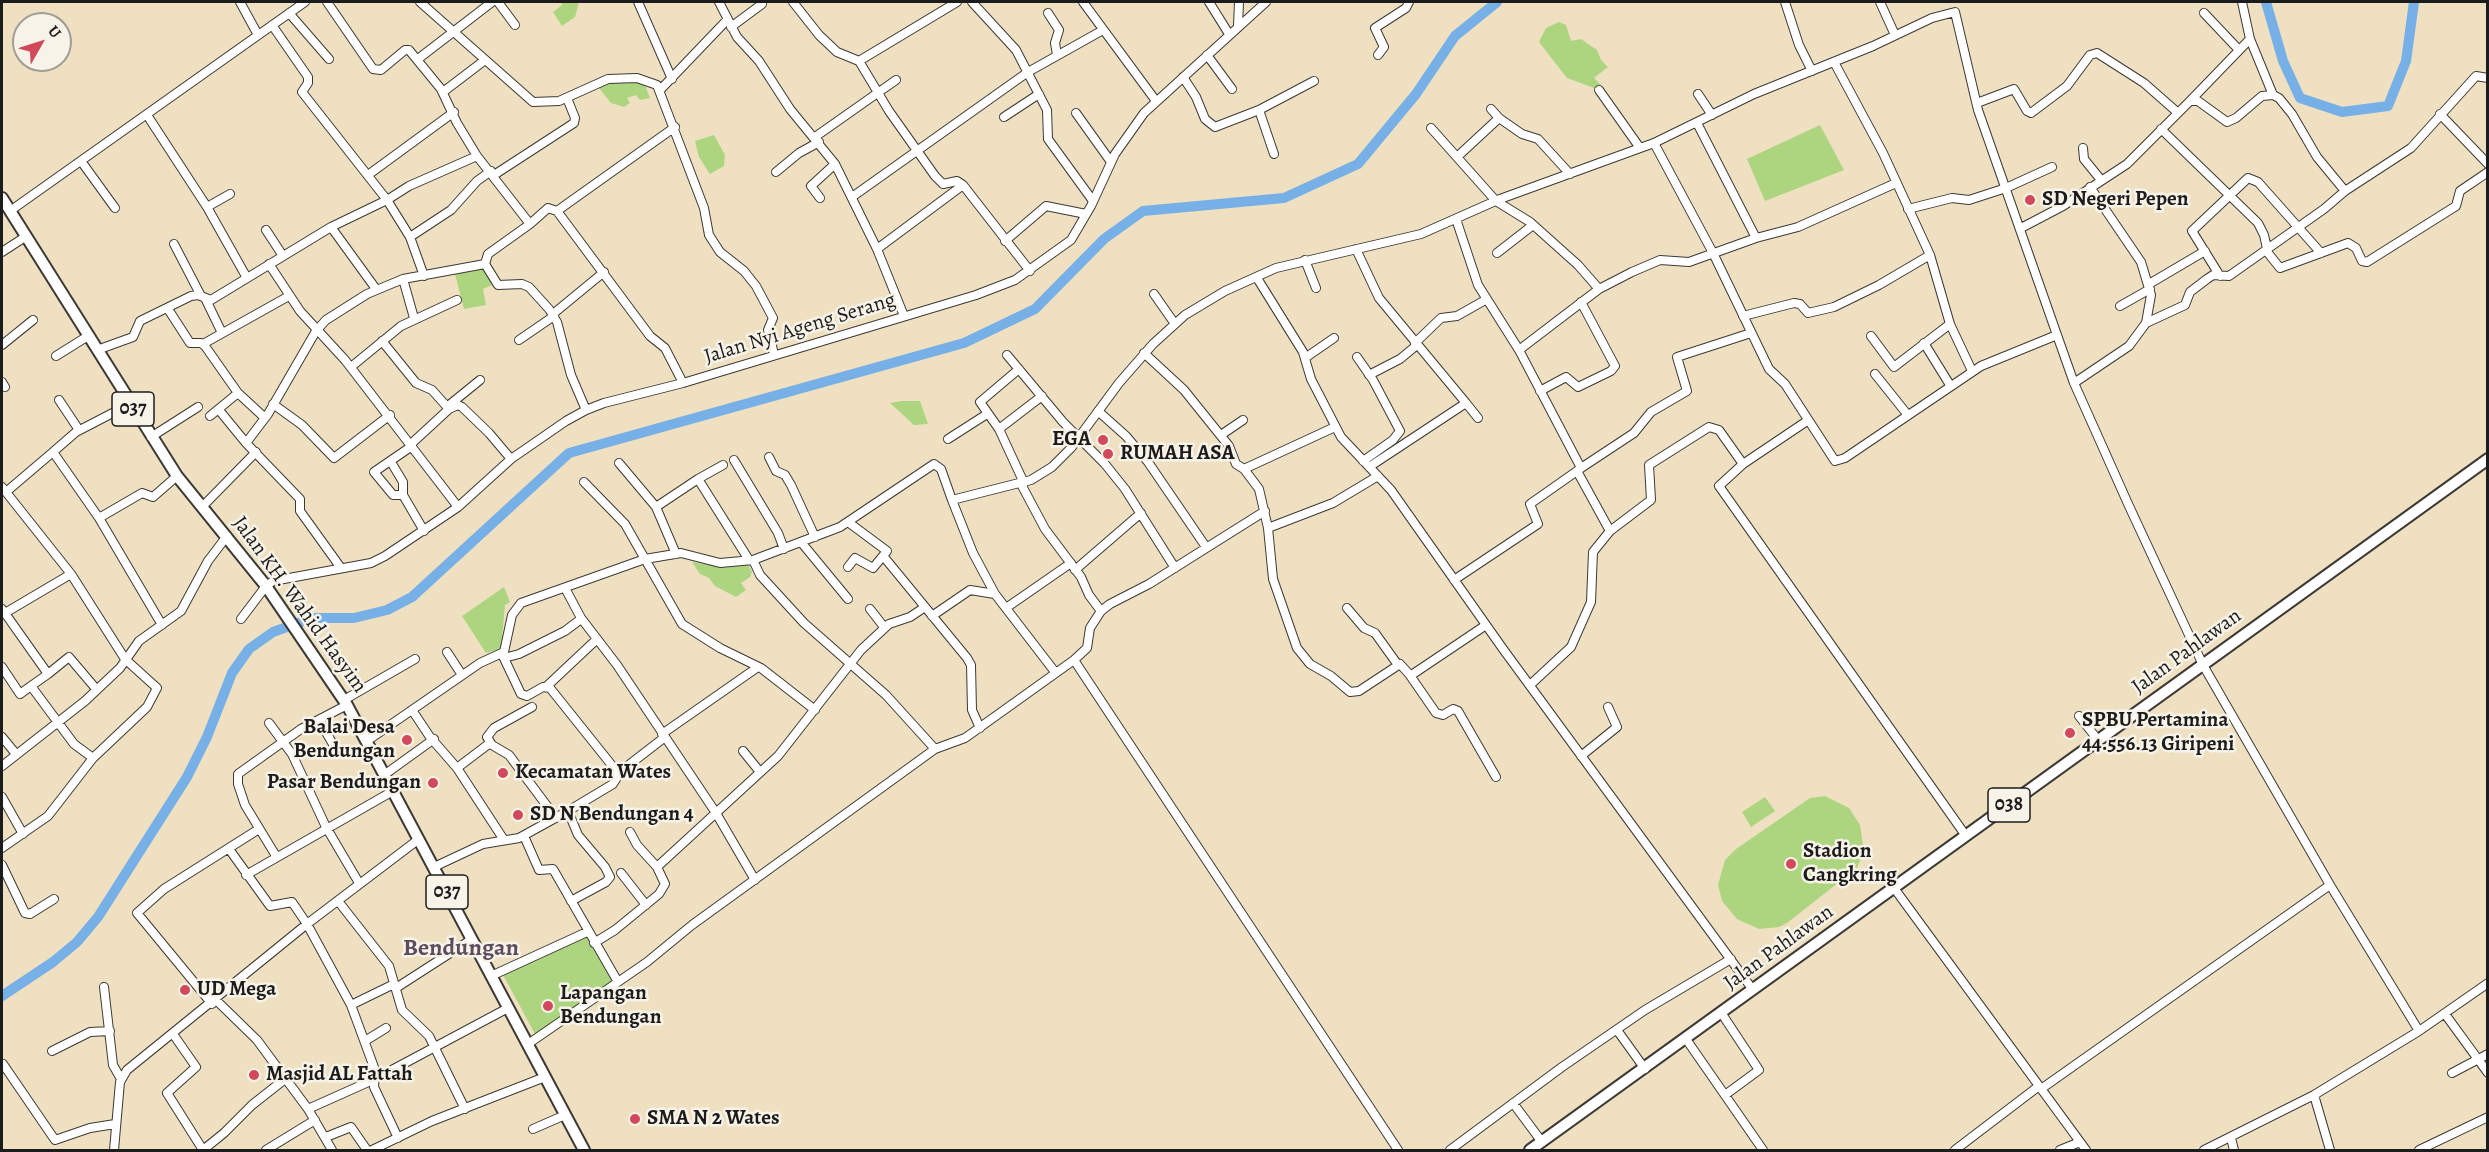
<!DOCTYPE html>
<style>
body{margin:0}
#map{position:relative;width:2489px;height:1152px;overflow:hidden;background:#efe0c1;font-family:Alegreya,serif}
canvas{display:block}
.frame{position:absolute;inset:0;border:3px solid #1c1c1c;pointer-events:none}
.north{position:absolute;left:12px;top:12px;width:60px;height:60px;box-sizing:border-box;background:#f7f3e8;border:2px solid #9f9d96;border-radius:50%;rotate:51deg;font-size:16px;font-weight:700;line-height:24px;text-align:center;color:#1c1c1c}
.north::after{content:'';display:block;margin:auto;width:21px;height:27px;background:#d1495b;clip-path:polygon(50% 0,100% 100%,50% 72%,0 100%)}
</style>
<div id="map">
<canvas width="2489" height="1152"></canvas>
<div class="frame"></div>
<div class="north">U</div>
</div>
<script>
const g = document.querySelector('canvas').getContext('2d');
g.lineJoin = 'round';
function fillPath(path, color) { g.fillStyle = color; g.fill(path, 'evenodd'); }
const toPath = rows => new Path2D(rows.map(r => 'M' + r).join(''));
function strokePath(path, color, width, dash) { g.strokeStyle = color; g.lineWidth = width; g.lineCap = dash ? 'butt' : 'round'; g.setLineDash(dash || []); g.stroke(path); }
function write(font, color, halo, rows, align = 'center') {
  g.font = font + ' Alegreya,serif'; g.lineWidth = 5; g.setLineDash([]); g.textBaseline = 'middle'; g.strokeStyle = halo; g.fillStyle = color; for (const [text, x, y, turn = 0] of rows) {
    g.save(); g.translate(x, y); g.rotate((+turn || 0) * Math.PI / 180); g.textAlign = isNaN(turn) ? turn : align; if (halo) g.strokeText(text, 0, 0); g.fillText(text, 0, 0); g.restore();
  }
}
const green = toPath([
 [561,2,579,2,575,17,562,26,553,12,562,5],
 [1559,22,1566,25,1571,41,1581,39,1597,50,1601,60,1608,67,1594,78,1601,85,1594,88,1567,78,1539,42,1546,28],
 [643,80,650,98,640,100,636,95,627,98,630,103,624,107,611,103,599,88,604,81],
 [1820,125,1844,170,1765,201,1747,159],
 [714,135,725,155,724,166,710,174,699,157,695,141],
 [484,266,492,285,483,289,486,305,464,309,455,274],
 [902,401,920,401,928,424,914,425,890,403],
 [692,562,717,566,747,563,752,572,750,577,741,583,746,590,736,597,715,586,709,578,700,574],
 [504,587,510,602,505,605,501,649,486,653,462,616],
 [1825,796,1849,808,1860,825,1864,851,1857,868,1787,923,1779,927,1759,929,1737,919,1722,901,1718,885,1725,860,1736,849,1810,798],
 [1765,797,1775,811,1751,827,1742,812],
 [589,933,617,978,535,1034,502,973]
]);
const river = toPath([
 [2266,2,2283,61,2300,98,2342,112,2388,106,2406,61,2414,2],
 [2,996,53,962,77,942,98,917,187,777,207,737,232,673,249,649,273,632,312,618,354,618,387,610,412,597,569,453,964,343,1035,309,1104,239,1143,211,1284,198,1358,164,1416,94,1455,36,1497,2]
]);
const minor = toPath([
 [240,2,258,35],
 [327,2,373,69,381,70,405,50,409,50,441,89,457,123,477,156],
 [420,2,533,102,559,101,608,79,637,78,657,85,704,208,709,235,720,252,744,271,756,286,773,318,768,330,774,354],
 [498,2,515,25],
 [638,2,672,79],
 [719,2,737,37,759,61,790,109,835,164,877,249,904,316],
 [793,2,819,35,837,52,859,61,957,2],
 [972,2,1016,50,1047,110,1048,139,1093,201],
 [1083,2,1156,101],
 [1209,2,1229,34],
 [1785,2,1799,45,1812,71],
 [1880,2,1895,35],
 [2242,2,2250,39,2273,95],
 [289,13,329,59],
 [1048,13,1059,30,1055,43,1057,55],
 [2204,13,2239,50],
 [272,25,308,77,308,83,302,92,387,200,410,237,424,276],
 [1238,26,1239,2],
 [731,27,762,4],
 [1207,55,1232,89],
 [1378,55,1384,47,1375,28,1406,8,1409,2],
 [418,59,492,2],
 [859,61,889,111,935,176,943,184,957,181,963,185,1030,271],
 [1834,62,1883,153,1930,255,1950,324,1894,367,1871,336],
 [1183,77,1196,97,1205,119,1215,127,1259,110,1314,81],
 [661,89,727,20],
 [1599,90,1640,148],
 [443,92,485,60],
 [1698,94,1712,115],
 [2190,101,2250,39],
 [1977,103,2014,89,2027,111,2031,113,2067,86,2090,55,2097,53,2144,83,2177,112],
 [1491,109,1499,118],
 [1259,110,1274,154],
 [1076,113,1111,162],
 [2440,114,2488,164],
 [147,115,207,207,247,278],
 [1004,117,1039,94],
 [1697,123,1756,238,1798,227,1896,183],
 [1431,128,1496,201,1530,222,1578,265,1599,289],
 [2161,129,2258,223,2264,235,2268,253,2280,268,2348,243,2356,248,2362,261,2367,262,2456,206,2460,191,2488,172],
 [815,137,896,80],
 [1654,143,1713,253,1769,369,1785,384,1835,461,1845,458,1981,366,2057,335],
 [2083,148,2084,159,2101,180],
 [1457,157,1499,118,1522,134,1538,139,1570,174],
 [81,161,115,208],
 [776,172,799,153,819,142],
 [368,175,454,112],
 [494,175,574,123,575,118,567,98],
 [852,197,1028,72,1103,30],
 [820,198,811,186,835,164],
 [207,207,230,194],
 [1908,209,1952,198,1969,200,2006,188,2052,167],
 [10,211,305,2],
 [557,211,675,127],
 [1456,219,1478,285,1519,350,1581,468,1634,433,1651,412,1687,391,1677,357,1751,333],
 [331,227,376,289],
 [2021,228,2063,206,2127,164,2190,101,2198,101,2227,122,2236,118,2262,96,2273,95,2279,98,2292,114,2317,157,2345,191,2411,148,2476,76,2488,78],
 [266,230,283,256],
 [410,237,451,210,477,181,491,171],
 [1005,241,1046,206,1086,214],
 [174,244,201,296],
 [877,249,963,185],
 [1356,249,1379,298,1466,403],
 [2,252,25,237],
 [1497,253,1533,225],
 [1305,260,1316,288],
 [269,264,300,311,345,360,458,507],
 [485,264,498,285,522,284,529,287,549,309,557,322,571,375,586,410],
 [2220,276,2192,231,2248,178,2258,182,2321,253],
 [1257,278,1303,352,1311,379,1341,437,1391,490,1503,649,1753,990],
 [403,279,414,318],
 [2149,284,2205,251],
 [1154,294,1175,324],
 [206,300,222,333],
 [2120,306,2150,289],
 [168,309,190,343,201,343,205,346,238,393,265,418],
 [553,314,604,272],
 [1743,316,1794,303,1800,304,1808,313,1834,307,1879,285,1930,255],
 [2146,323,2185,305,2190,292,2207,279,2213,275,2229,276,2324,209,2345,191],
 [1950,324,1972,371],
 [519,340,554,316],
 [382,341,416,383,432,390,449,409,458,405,462,407,489,433,511,459],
 [1415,343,1441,318,1457,316,1487,299],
 [1924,343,1950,385],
 [203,344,289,296],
 [2,345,33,320],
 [97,350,133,337,140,321,191,296,198,295,211,300,331,227,387,200,409,186,477,156,530,224,548,208,557,211,650,336,665,348,683,383],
 [1519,350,1599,289,1632,272,1660,260,1689,262,1756,238],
 [1144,353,1184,390,1229,446,1236,464,1244,469,1259,489,1268,528,1333,503,1378,476],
 [1007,355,1063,422,1105,464,1125,489,1175,568],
 [56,356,88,336],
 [1357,357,1373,380,1400,431,1393,440,1363,461],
 [1305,358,1334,338],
 [351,367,401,326,457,300],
 [1019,369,980,402,999,429,1024,483],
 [1875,374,1907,414],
 [1369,375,1400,359,1417,345],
 [2,382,5,387],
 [2074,383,2129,346,2146,323,2151,295,2141,262,2090,187],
 [1540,391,1566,377,1578,387,1611,371,1615,366,1581,302],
 [59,400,79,430],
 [130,404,76,432,53,452,99,518,162,625],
 [273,404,302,425,334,458,390,415],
 [448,406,480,380],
 [219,410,246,443],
 [1098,411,1126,436,1148,462,1206,547],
 [210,416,238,393],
 [1807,421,1743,464,1719,486,1966,836],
 [999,429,1042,396],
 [1221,435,1243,420],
 [151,437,198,407],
 [948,439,987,414],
 [411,444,449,409],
 [769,457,776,471,785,475,791,485,815,537],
 [734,460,778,533,784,549],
 [391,462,403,482,403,495,424,531],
 [619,463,656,507,676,554],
 [1369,467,1466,403,1478,418],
 [1244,469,1335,427],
 [698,479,723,465],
 [584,482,625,524,682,624,720,648,761,668,815,710],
 [1021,484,1045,529,1081,577,1089,595,1101,611],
 [2,487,71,574,125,659,157,688,147,707,93,758,48,816,2,848],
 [6,492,53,452],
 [403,495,393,495,374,472,412,446],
 [952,500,973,553,995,594,1055,672],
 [203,506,256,452],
 [656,507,698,479,749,560],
 [99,518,142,493,153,497,177,476],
 [848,522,887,551,873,568,855,558,848,567],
 [1268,528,1273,579,1297,648,1310,664,1331,676,1350,692,1359,691,1400,664,1409,674,1413,674,1486,625],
 [1610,531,1651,500,1649,465,1709,427,1719,430,1743,464],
 [801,542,848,599],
 [884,557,967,658,971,665,972,710,980,728],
 [753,560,760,575,804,623,886,695,935,749],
 [341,568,300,511,300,499,246,443,268,414,316,331,326,320,367,294,403,279,485,264,488,254,530,224],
 [1075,570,1141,513],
 [1454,580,1538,524,1530,504,1577,471],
 [565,588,581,618,617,665,716,813,755,880],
 [1006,608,1071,563],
 [1347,608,1364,628,1375,633,1398,665],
 [2,609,48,674,31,686,74,744,93,758],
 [870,609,884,627],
 [5,613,71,574],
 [932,616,970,590,995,594],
 [241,619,266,586,273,581,371,563,385,556,458,507,511,459,566,421,586,410,604,403,683,383,976,295,1015,280,1071,240,1091,206,1115,154,1144,113,1266,2],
 [447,652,462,675],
 [502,654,521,694,527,696,543,687,550,688,618,773],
 [504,658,519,654,565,631,581,619],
 [1074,660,1398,1150],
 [2,667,20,694,31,686],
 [48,674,69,657,97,690],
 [1409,674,1436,713,1443,715,1453,709,1458,711,1496,777],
 [1530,685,1571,647,1591,602,1593,552,1610,531,1577,471,1581,468],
 [547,686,596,640],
 [344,700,415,659],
 [532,707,494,728,487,737,492,745,509,755,556,818],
 [412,710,430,737,457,768],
 [2079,716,2098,740],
 [319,720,334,746],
 [269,723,292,754,326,827,359,883],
 [662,734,758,667],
 [2,737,16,754],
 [367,741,480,663,504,652,512,615,521,603,645,559,681,553,720,563,753,560,840,527,934,464,941,469,952,500,1031,480,1052,467,1071,448,1119,383,1153,344,1185,315,1225,291,1276,268,1421,234,1500,199,1654,143,1754,94,1873,46,1932,18,1955,12,1978,110,2057,335,2074,383,2129,506,2203,665,2330,885,2419,1031],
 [490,743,457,768,504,840],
 [743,751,760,772],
 [1581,756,1617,727,1608,707],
 [2,766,85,701,120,668,139,641,181,611,208,561,227,536],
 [384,775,434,739],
 [2,797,23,834],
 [568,811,578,835,605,867,610,877,606,882,571,901],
 [630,832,637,845,657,867],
 [524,836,539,870,553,869,618,982],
 [229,849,270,906,292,902,307,924,351,1005,375,1070,374,1087,398,1138],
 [276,856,245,805,238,784,238,774,301,729,347,705],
 [2,865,25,913,30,914,54,899],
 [434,867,483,844,519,838,568,811,613,784,621,771,665,737],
 [621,873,646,905],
 [246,875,393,791],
 [1894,888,2086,1150],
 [338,901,389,966,402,1010,429,1036,465,1109],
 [594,943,615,930,659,894,665,884,657,867,778,756,861,650,889,624,910,617,925,607],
 [491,976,587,932],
 [104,987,113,1065,121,1079],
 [396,988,472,939],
 [216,1000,257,1040,308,1109,332,1150],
 [212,1004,137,913,164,889,259,829],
 [351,1005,394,984],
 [1722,1014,1759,1070,1725,1095],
 [2445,1014,2488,1073],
 [1617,1030,1645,1069],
 [173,1034,196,1067,167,1093,203,1150],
 [1686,1039,1763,1150],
 [365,1041,386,1028],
 [528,1044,647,962,692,925,935,749,965,738,1074,660,1087,648,1090,628,1101,611,1110,604,1149,584,1265,511],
 [52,1051,90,1032,110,1031],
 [3,1064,55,1140,90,1128,115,1124],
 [2452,1073,2488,1054],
 [2041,1089,2330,885],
 [2314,1095,2330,1150],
 [1513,1103,1542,1142],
 [308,1109,375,1079,508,1008],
 [533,1129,565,1115],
 [326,1137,351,1127,367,1150],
 [2231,1138,2234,1150],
 [114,1150,120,1082,127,1070,307,924,419,839],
 [203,1150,224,1133,252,1105,285,1079],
 [266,1150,315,1120],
 [372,1150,432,1121,545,1077],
 [1450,1150,1562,1067,1645,1010,1731,959],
 [1955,1150,2039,1086],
 [2060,1150,2080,1142],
 [2204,1150,2314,1095,2419,1031,2488,983],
 [2419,1150,2488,1117]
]);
const major = toPath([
 [2,198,177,476,266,586,347,705,584,1150],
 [1530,1150,2488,459]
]);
const markers = [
 [2030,200,6,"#d1495b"],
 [1103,440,6,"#d1495b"],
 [1108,454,6,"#d1495b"],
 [2070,733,6,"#d1495b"],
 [407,740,6,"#d1495b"],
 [503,773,6,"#d1495b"],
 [433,783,6,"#d1495b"],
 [518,815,6,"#d1495b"],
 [1791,864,6,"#d1495b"],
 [185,990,6,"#d1495b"],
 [548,1006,6,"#d1495b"],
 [254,1075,6,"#d1495b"],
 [635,1119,6,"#d1495b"]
];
const shields = [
 [133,409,42],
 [2009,805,42],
 [447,892,42]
];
const shieldNames = [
 ["037",133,409],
 ["038",2009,805],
 ["037",447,892]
];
const poiNames = [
 ["SD Negeri Pepen",2042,200],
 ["EGA",1091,440,"right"],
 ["RUMAH ASA",1120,454],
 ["SPBU Pertamina",2082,721],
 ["44.556.13 Giripeni",2082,745],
 ["Balai Desa",395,728,"right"],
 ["Bendungan",395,752,"right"],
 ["Kecamatan Wates",515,773],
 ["Pasar Bendungan",421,783,"right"],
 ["SD N Bendungan 4",530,815],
 ["Stadion",1803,852],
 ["Cangkring",1803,876],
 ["UD Mega",197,990],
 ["Lapangan",560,994],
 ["Bendungan",560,1018],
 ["Masjid AL Fattah",266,1075],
 ["SMA N 2 Wates",647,1119]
];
const streetNames = [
 ["Jalan Nyi Ageng Serang",800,329,-17],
 ["Jalan KH. Wahid Hasyim",299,605,54],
 ["Jalan Pahlawan",2187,652,-36],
 ["Jalan Pahlawan",1779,948,-36]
];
const quarterNames = [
 ["Bendungan",461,949]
];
fillPath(green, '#add580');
strokePath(river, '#76b0e7', 10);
strokePath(minor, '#3c3935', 10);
strokePath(major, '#3c3935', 14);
strokePath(minor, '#fff', 8);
strokePath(major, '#fff', 10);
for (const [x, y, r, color] of markers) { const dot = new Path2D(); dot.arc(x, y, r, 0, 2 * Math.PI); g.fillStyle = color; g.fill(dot); strokePath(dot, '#f7f3e8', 2); }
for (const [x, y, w] of shields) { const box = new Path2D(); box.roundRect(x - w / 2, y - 17, w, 34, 4.5); g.fillStyle = '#f7f3e8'; g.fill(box); strokePath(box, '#1c1c1c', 1.5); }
write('bold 20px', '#1c1c1c', null, shieldNames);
write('bold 21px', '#1c1c1c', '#f7f3e8', poiNames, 'left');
write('21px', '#1c1c1c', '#f7f3e8', streetNames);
write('bold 24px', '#5c4c5d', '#f7f3e8', quarterNames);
</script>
